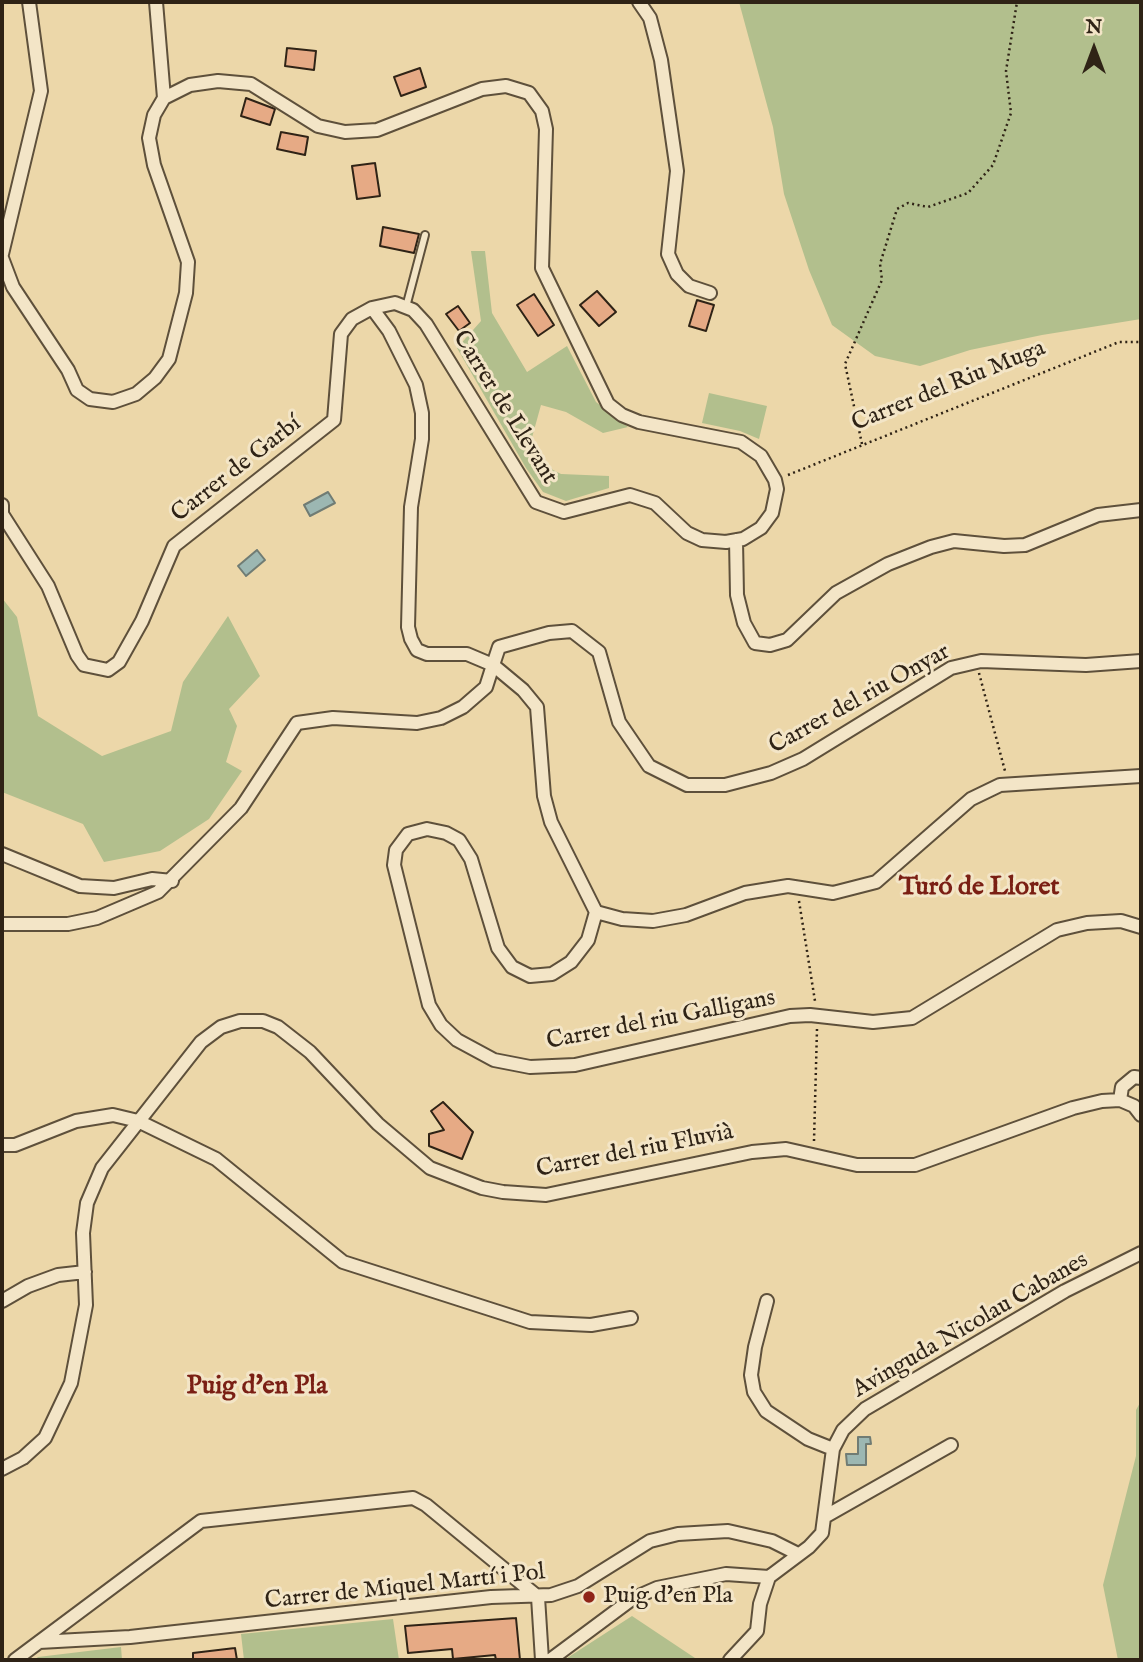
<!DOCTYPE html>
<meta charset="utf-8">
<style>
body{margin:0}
#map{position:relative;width:1143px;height:1662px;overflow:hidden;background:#ecd7a9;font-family:"IM FELL English",serif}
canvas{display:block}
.frame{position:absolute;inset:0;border:4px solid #2f2316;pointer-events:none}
.north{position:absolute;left:1059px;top:14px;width:70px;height:70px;-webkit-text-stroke:5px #f3e5c7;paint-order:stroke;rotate:0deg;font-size:19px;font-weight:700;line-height:28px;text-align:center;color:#2f2316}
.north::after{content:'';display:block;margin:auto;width:24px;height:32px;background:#2f2316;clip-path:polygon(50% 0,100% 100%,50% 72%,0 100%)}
</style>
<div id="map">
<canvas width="1143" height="1662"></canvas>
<div class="frame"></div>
<div class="north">N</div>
</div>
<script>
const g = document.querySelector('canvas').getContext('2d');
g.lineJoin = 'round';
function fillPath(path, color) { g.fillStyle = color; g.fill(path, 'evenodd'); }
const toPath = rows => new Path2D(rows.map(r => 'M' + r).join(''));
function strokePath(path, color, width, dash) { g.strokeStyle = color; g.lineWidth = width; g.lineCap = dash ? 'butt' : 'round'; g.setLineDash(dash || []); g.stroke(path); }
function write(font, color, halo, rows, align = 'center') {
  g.font = font + ' "IM FELL English",serif'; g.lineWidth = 6; g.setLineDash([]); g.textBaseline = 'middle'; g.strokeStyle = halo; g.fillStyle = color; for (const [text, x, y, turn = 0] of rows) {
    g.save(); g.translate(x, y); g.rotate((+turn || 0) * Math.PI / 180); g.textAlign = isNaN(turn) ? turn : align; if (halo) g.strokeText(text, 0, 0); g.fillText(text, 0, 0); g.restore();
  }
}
const green = toPath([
 [739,2,1141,2,1141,319,1042,335,970,350,920,366,875,356,832,325,809,270,784,194,773,127],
 [471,251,485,251,492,313,527,372,567,346,596,402,628,427,603,433,566,412,541,405,531,441,553,470,561,474,609,476,609,488,566,501,543,492,526,468,457,348,481,321],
 [709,393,767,406,759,439,740,431,702,423],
 [2,598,17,617,38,716,102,756,171,731,183,682,228,616,260,676,229,709,237,726,226,762,242,771,209,819,160,851,104,862,83,824,2,792],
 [1141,1401,1141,1660,1118,1660,1103,1585,1136,1456,1136,1410],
 [632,1616,698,1660,564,1660],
 [393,1619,399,1660,244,1660,241,1634],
 [121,1647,122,1660,34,1660,38,1657]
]);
const water = toPath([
 [328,492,335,503,310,516,304,505,328,492],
 [257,550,265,560,246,576,238,566,257,550],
 [858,1437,870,1437,871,1444,866,1444,866,1465,847,1465,846,1454,858,1454,858,1437]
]);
const building = toPath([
 [287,48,316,51,314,70,285,66,287,48],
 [420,68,426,87,401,96,394,77,420,68],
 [246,98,275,109,270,125,241,116,246,98],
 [281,132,308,137,305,155,277,149,281,132],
 [375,163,380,196,357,199,352,166,375,163],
 [383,227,419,234,414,253,380,246,383,227],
 [597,291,616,312,599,326,580,305,597,291],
 [534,294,554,325,538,336,517,305,534,294],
 [697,300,714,305,706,331,689,326,697,300],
 [458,306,470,323,459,331,446,314,458,306],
 [443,1102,473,1132,462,1159,429,1146,429,1134,444,1130,431,1111,443,1102],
 [516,1618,520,1660,496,1660,495,1655,453,1659,452,1649,408,1653,405,1626,516,1618],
 [235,1648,237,1660,193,1660,193,1653,235,1648]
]);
const path = toPath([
 [862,444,845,364,882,280,880,264,897,209,908,203,928,207,968,193,993,165,1011,113,1006,71,1017,2],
 [788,475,1119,342,1141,342],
 [979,673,1005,771],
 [799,901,815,1001],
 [814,1141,817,1029]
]);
const lane = toPath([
 [406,307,425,235]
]);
const street = toPath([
 [156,2,164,98],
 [639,2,650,18,661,60,677,171,668,254,677,274,689,286,710,293],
 [2,254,41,91,29,2],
 [2,258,13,287,68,370,77,390,90,399,113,402,136,394,155,378,169,359,186,293,188,262,154,165,149,138,154,115,164,98],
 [2,505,2,514,48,586,77,655,84,665,108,670,119,662,142,621,174,546,334,420,341,334,352,319,372,308,395,303,413,310,426,324,536,502,564,512,630,495,655,503,687,533,702,540,726,542,743,539,761,528,772,513,777,489,775,480,761,456,741,442,639,422,622,415,608,404,542,268,546,129,542,111,529,93,506,86,482,89,377,130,345,132,318,126,251,84,218,81,190,85,164,98],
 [736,540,737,595,744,623,755,643,770,645,787,640,836,593,888,564,931,547,954,541,1004,546,1025,545,1098,515,1141,510],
 [1141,661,1086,665,981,661,951,668,803,759,771,773,725,785,687,785,649,766,619,722,599,652,572,631,549,633,499,647,493,665,523,690,537,707,544,796,551,822,596,912,622,919,653,921,686,915,745,893,788,886,833,893,876,882,971,799,1000,785,1141,776],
 [2,854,80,886,114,888,152,879,172,881],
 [596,912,588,940,571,962,552,974,530,976,512,967,498,948,471,859,459,840,446,833,427,829,408,834,396,850,394,865,429,1005,441,1025,457,1040,494,1060,530,1067,575,1065,790,1016,810,1015,873,1022,912,1018,1057,930,1087,923,1121,921,1141,927],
 [2,924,68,924,97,918,158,892,241,808,297,723,333,718,417,723,441,718,463,707,486,687,493,665,467,654,427,654,417,650,411,639,408,627,411,507,422,439,422,413,416,385,389,331,372,308],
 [1120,1100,1122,1087,1134,1077,1141,1078],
 [2,1145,15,1145,76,1121,113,1115,138,1121,216,1159,343,1262,530,1322,591,1325,631,1318],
 [2,1301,28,1286,58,1275,85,1272],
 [767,1301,755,1347,751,1375,754,1392,766,1411,808,1439,833,1449],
 [2,1469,23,1458,45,1438,71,1383,86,1305,83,1233,87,1203,102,1168,201,1042,221,1027,240,1021,263,1021,278,1027,310,1052,378,1124,430,1168,482,1188,503,1192,546,1195,752,1152,786,1149,857,1165,915,1165,1073,1108,1102,1101,1120,1100,1134,1106,1141,1115],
 [826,1516,951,1445],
 [39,1642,130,1637,491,1597,551,1595,578,1586,650,1541,678,1534,728,1531,772,1541,798,1554],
 [15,1660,201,1521,413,1498,426,1505,538,1597,542,1660],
 [550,1660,632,1599,657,1588,726,1574,769,1577],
 [730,1660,757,1631,760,1604,769,1577,809,1547,822,1533,833,1449,843,1430,865,1409,1065,1291,1141,1253]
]);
const markers = [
 [589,1597,7,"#8f2418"]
];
const streetNames = [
 ["Carrer del Riu Muga",949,387,-22],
 ["Carrer de Llevant",504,408,58],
 ["Carrer de Garbí",237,470,-38],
 ["Carrer del riu Onyar",860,700,-29],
 ["Carrer del riu Galligans",661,1021,-11],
 ["Carrer del riu Fluvià",635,1152,-11],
 ["Avinguda Nicolau Cabanes",971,1326,-30],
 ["Carrer de Miquel Martí i Pol",405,1588,-6]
];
const poiNames = [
 ["Puig d'en Pla",603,1597]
];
const neighbourhoodNames = [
 ["Turó de Lloret",979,889],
 ["Puig d'en Pla",257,1388]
];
fillPath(green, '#b2bf8d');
fillPath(water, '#9cb7b2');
strokePath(water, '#707c74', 2);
fillPath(building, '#e6aa85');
strokePath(building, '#2f2316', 2);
strokePath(lane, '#5e503b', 10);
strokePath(street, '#5e503b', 16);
strokePath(path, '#2f2316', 2.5, [2, 3.5]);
strokePath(lane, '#f3e5c7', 6);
strokePath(street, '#f3e5c7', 12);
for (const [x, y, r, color] of markers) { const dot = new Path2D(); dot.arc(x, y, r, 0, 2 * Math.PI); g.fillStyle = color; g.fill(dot); strokePath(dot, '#f3e5c7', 2.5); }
write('24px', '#2f2316', '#f3e5c7', streetNames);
write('24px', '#2f2316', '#f3e5c7', poiNames, 'left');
write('bold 26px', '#7a1f14', '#f3e5c7', neighbourhoodNames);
</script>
